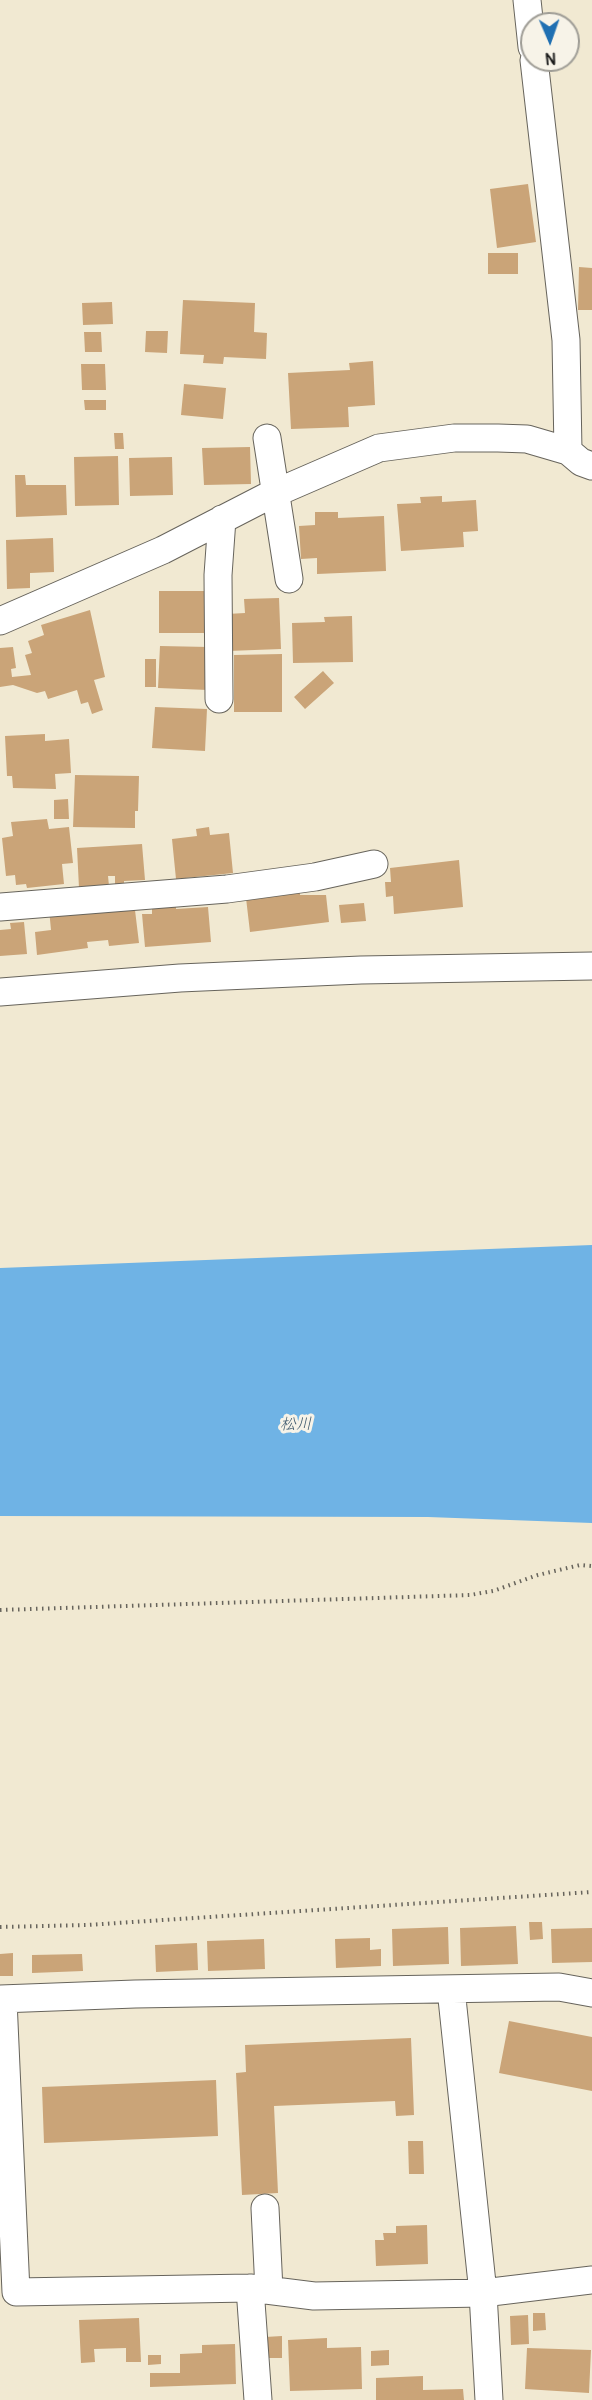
<!DOCTYPE html>
<meta charset="utf-8">
<style>
body{margin:0}
#map{position:relative;width:592px;height:2400px;overflow:hidden;background:#f1e9d2;font-family:Pangolin,sans-serif}
canvas{display:block}
.north{position:absolute;left:520px;top:12px;width:60px;height:60px;box-sizing:border-box;background:#f7f3e8;border:2px solid #9f9d96;border-radius:50%;rotate:178deg;font-size:16px;font-weight:700;line-height:24px;text-align:center;color:#1c1c1c}
.north::after{content:'';display:block;margin:auto;width:21px;height:27px;background:#1f6fb2;clip-path:polygon(50% 0,100% 100%,50% 72%,0 100%)}
</style>
<div id="map">
<canvas width="592" height="2400"></canvas>
<div class="north">N</div>
</div>
<script>
const g = document.querySelector('canvas').getContext('2d');
g.lineJoin = 'round';
function fillPath(path, color) { g.fillStyle = color; g.fill(path, 'evenodd'); }
const toPath = rows => new Path2D(rows.map(r => 'M' + r).join(''));
function strokePath(path, color, width, dash) { g.strokeStyle = color; g.lineWidth = width; g.lineCap = dash ? 'butt' : 'round'; g.setLineDash(dash || []); g.stroke(path); }
function write(font, color, halo, rows, align = 'center') {
  g.font = font + ' Pangolin,"Klee One",sans-serif'; g.lineWidth = 6; g.setLineDash([]); g.textBaseline = 'middle'; g.strokeStyle = halo; g.fillStyle = color; for (const [text, x, y, turn = 0] of rows) {
    g.save(); g.translate(x, y); g.rotate((+turn || 0) * Math.PI / 180); g.textAlign = isNaN(turn) ? turn : align; if (halo) g.strokeText(text, 0, 0); g.fillText(text, 0, 0); g.restore();
  }
}
const water = toPath([
 [592,1245,592,1523,428,1517,0,1516,0,1268]
]);
const building = toPath([
 [528,184,536,242,497,248,490,189],
 [488,253,518,253,518,274,488,274],
 [579,267,592,268,592,310,578,310],
 [183,300,255,303,254,332,267,333,266,359,224,357,223,364,203,363,204,355,180,354],
 [112,302,113,324,83,325,82,303],
 [146,331,168,331,167,353,145,352],
 [84,332,101,332,102,352,85,352],
 [373,361,375,405,348,407,349,427,291,429,288,373,350,370,349,363],
 [81,364,105,364,106,390,82,390],
 [184,384,226,388,223,419,181,415],
 [84,400,106,400,106,410,85,410],
 [114,433,123,433,124,449,115,449],
 [250,447,251,484,204,485,202,448],
 [118,456,119,505,75,506,74,457],
 [172,457,173,495,130,496,129,458],
 [15,475,25,475,26,485,66,485,67,515,16,517],
 [442,496,442,502,476,500,478,531,463,532,464,547,401,551,397,504,421,503,420,497],
 [315,512,338,512,338,518,384,516,386,571,317,574,317,558,301,559,299,526,315,525],
 [53,538,54,572,30,573,30,588,7,589,6,540],
 [159,591,204,591,204,633,159,633],
 [279,598,281,649,228,651,227,614,245,613,244,599],
 [90,610,105,677,94,680,103,710,92,714,88,702,81,704,77,690,48,699,45,691,37,693,13,685,0,687,0,648,13,647,16,668,11,669,12,677,31,675,25,655,32,653,28,641,44,635,41,625],
 [352,616,353,662,293,663,292,623,325,622,324,617],
 [160,646,209,647,208,690,158,688],
 [282,654,282,712,234,712,234,655],
 [145,659,156,659,156,687,145,687],
 [323,671,334,683,305,709,294,697],
 [155,707,207,709,205,751,152,748],
 [45,734,45,741,69,739,71,773,55,774,56,789,13,788,12,776,7,776,5,736],
 [75,775,139,776,138,811,135,811,135,828,73,827],
 [68,799,69,819,54,819,54,800],
 [47,819,49,829,69,827,73,863,62,864,64,884,27,888,26,884,16,885,15,875,6,876,2,838,13,836,11,822],
 [209,827,210,835,229,833,233,873,176,879,172,839,197,836,196,829],
 [142,844,145,880,124,881,124,885,115,885,115,876,108,876,109,886,79,888,77,848],
 [459,860,463,907,394,914,393,896,386,897,385,882,391,882,390,868],
 [300,892,300,895,326,895,329,922,250,932,246,898],
 [134,902,139,943,109,946,108,940,87,942,88,948,37,955,35,932,51,930,49,909],
 [364,903,366,921,341,923,339,905],
 [176,904,176,909,208,907,211,942,145,947,142,914,152,914,152,906],
 [24,922,27,954,0,956,0,930,11,929,10,923],
 [529,1922,542,1922,543,1939,530,1940],
 [516,1926,518,1964,461,1966,460,1928],
 [448,1927,449,1964,393,1966,392,1929],
 [592,1928,592,1962,552,1963,551,1929],
 [370,1938,370,1950,381,1949,381,1966,336,1968,335,1939],
 [264,1939,265,1969,208,1971,207,1941],
 [197,1943,198,1970,156,1972,155,1945],
 [13,1953,13,1976,0,1976,0,1954],
 [82,1954,83,1971,32,1973,32,1955],
 [509,2021,592,2037,592,2091,499,2073],
 [411,2038,414,2115,396,2116,395,2101,274,2106,278,2193,242,2195,236,2073,246,2072,245,2045],
 [216,2080,218,2136,44,2143,42,2087],
 [408,2141,423,2141,424,2174,409,2174],
 [427,2225,428,2264,376,2266,375,2240,384,2240,383,2233,396,2233,396,2226],
 [533,2313,545,2313,546,2330,533,2331],
 [528,2315,529,2344,511,2345,510,2316],
 [139,2318,141,2362,126,2362,126,2348,94,2349,95,2362,81,2363,79,2320],
 [282,2336,282,2358,266,2358,265,2337],
 [327,2338,327,2348,361,2347,362,2389,290,2391,288,2340],
 [235,2344,236,2384,150,2387,150,2373,180,2373,180,2354,202,2353,202,2345],
 [527,2348,591,2350,589,2393,525,2389],
 [389,2350,389,2365,371,2366,371,2351],
 [148,2355,161,2355,161,2364,148,2365],
 [423,2376,423,2390,463,2389,464,2400,376,2400,376,2378]
]);
const path = toPath([
 [0,1610,470,1595,493,1591,538,1575,580,1565,592,1566],
 [0,1927,87,1925,592,1892]
]);
const minor = toPath([
 [527,0,532,47],
 [534,60,566,340,568,451,581,462,592,466],
 [267,438,289,579],
 [0,621,163,550,266,497,379,448,454,438,498,438,527,439,568,451],
 [219,699,218,575,222,519],
 [0,907,227,889,315,877,374,864],
 [0,992,180,978,361,970,592,966],
 [451,1989,483,2293,489,2400],
 [0,1999,135,1994,559,1987,592,1993],
 [3,2000,16,2292,250,2288,314,2296,483,2293,592,2280],
 [265,2208,269,2290],
 [250,2288,258,2400]
]);
const waterNames = [
 ["松川",296,1425,-1]
];
fillPath(water, '#6fb3e5');
fillPath(building, '#caa478');
strokePath(minor, '#67645c', 29);
strokePath(path, '#67645c', 4, [1.5, 4.5]);
strokePath(minor, '#fff', 27);
write('italic 16px', '#3d586c', '#f7f3e8', waterNames);
</script>
